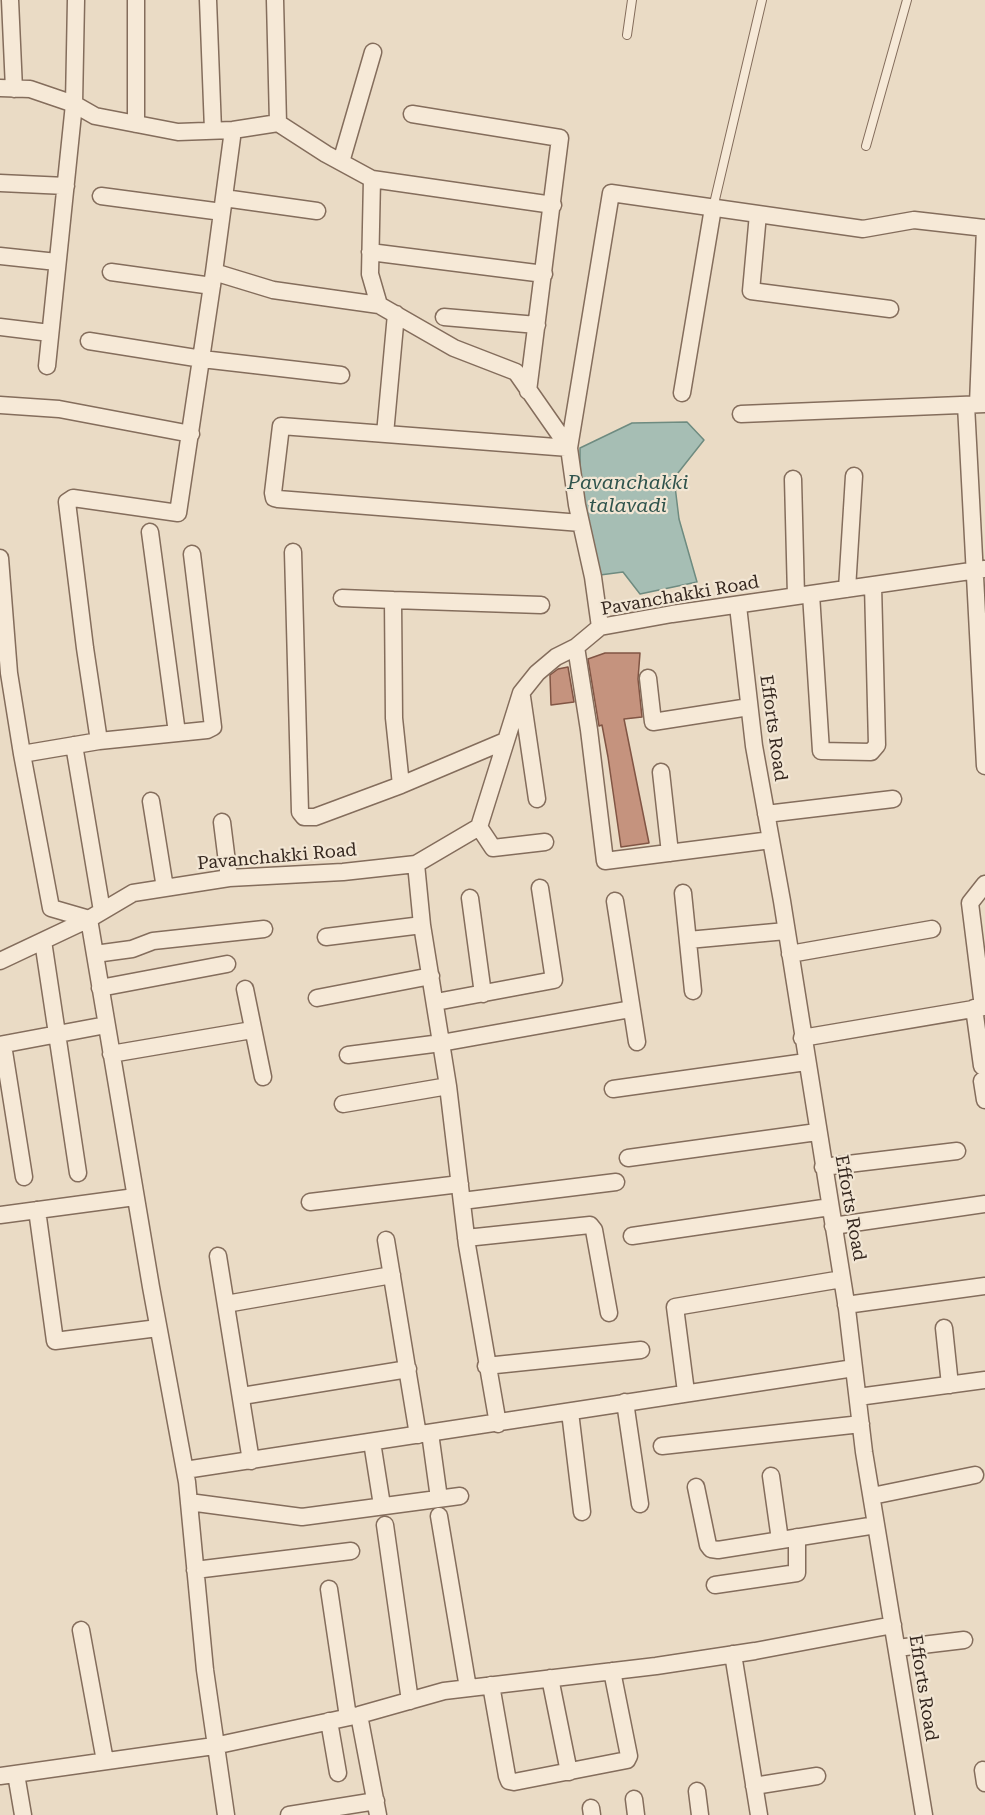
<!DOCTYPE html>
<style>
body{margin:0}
canvas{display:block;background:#eadbc5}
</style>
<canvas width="985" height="1815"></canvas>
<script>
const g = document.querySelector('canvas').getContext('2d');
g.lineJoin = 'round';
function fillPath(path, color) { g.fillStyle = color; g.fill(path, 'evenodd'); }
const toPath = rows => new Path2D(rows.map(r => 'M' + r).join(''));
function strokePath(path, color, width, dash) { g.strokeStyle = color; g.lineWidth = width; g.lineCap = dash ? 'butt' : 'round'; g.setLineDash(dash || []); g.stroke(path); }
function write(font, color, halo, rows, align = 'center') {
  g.font = font + ' "Roboto Serif",serif'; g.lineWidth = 4.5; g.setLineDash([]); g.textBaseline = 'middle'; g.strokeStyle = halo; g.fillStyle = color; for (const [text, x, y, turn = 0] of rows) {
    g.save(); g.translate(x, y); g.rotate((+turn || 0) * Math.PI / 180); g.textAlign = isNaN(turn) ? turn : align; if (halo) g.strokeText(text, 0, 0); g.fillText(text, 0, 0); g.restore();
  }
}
const water = toPath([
 [687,422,704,440,674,478,679,519,697,582,640,594,623,572,600,575,580,480,580,448,632,423,687,422]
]);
const building = toPath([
 [605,653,640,653,638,679,642,717,624,719,649,843,621,847,608,757,602,725,599,726,588,659,605,653],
 [568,667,574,702,551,705,550,675,558,669,568,667]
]);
const service = toPath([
 [627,35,632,0],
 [866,146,907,0],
 [713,208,762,0]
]);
const minor = toPath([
 [10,0,14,89],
 [208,0,213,130],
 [275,0,278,123],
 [0,88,30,89,74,104,95,116,178,132,233,130,278,123,326,154,372,179,370,274,379,305,454,348,516,372,569,448,577,505,593,577,600,627],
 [412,114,560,138,528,391],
 [136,124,136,0],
 [233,130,214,272,273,290,379,305],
 [341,162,373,52],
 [372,179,553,205],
 [0,183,66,186],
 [101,196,222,212],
 [224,198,317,211],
 [758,214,751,291,890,309],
 [370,252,544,274],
 [0,256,57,262],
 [111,272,212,286],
 [444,317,537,325],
 [0,327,50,333],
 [89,341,202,359,341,375],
 [47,366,74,104,76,0],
 [682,393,713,208],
 [978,404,985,228],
 [0,405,59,409,191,434],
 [966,405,985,766],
 [741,414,985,404],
 [385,434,396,314],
 [793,479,796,596],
 [581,523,278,499,274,498,273,493,281,426,569,448,611,193,863,229,914,220,985,228],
 [150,532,177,733],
 [293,552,300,812,304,817,315,817,401,785],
 [0,558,9,673,22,754,51,908,89,919],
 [847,589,854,476],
 [811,594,821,751,871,752,877,745,873,585],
 [342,598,393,600],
 [738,606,754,746,782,901,847,1309,864,1452,924,1815],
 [576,647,589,730,605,861,771,840],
 [648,678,653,722,749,707],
 [522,697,537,799],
 [99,741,85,648,67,502,73,498,178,513,214,272],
 [505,741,401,785,394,718,393,600,541,605],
 [74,745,102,911],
 [22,754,99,741,207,730,213,727,192,554],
 [661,772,670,853],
 [151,801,165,888],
 [766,814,893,799],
 [222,822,229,878],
 [479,827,493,848,545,842],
 [416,864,422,925,448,1086,467,1245,498,1424],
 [683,893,693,991],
 [470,898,483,994],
 [615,901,637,1042],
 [89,919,151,1287,187,1482,205,1670,226,1815],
 [326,937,422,925],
 [688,940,786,931],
 [43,941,78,1173],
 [95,954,132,949,153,941,264,929],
 [790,954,932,929],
 [0,961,89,919,133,893,229,878,343,872,416,864,479,827,521,693,537,673,556,657,576,647,600,627,672,614,985,569],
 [100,988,227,964],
 [245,989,263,1077],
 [317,998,431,976],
 [436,1002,554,980,540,888],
 [983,1007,970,903,985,884],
 [974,1008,982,1066],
 [802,1038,985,1007],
 [0,1045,106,1025],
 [3,1045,24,1177],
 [111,1054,252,1030],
 [348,1055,441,1043,631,1009],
 [982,1081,985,1100],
 [613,1089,806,1062],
 [343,1104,448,1086],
 [628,1158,817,1132],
 [823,1167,957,1151],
 [462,1201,616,1182],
 [310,1202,460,1184],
 [37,1210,55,1341,158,1328],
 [0,1215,135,1197],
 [833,1226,985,1204],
 [632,1236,830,1207],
 [466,1238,590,1225,594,1230,609,1313],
 [386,1240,418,1435],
 [218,1256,251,1461],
 [226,1304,392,1275],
 [846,1305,985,1286],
 [944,1328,950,1385],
 [486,1366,641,1350],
 [686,1392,675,1307,842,1279],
 [242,1396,408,1369],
 [858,1397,985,1380],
 [625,1402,640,1504],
 [570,1412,582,1512],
 [430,1433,438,1491],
 [372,1442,381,1499],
 [662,1446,861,1424],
 [185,1470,854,1368],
 [771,1476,780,1540],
 [696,1487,708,1545,711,1549,718,1550,876,1525],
 [872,1496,975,1475],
 [189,1502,302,1517,460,1496],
 [439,1516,468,1688],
 [385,1525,410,1701],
 [195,1570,351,1551],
 [715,1585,797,1573,797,1537],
 [329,1589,348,1717],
 [81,1630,105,1761],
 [897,1648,964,1640],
 [733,1654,759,1815],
 [550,1678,569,1772],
 [491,1685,507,1776,509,1781,514,1782,627,1760,629,1756,612,1671],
 [359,1715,378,1815],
 [329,1721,338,1773],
 [983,1770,985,1783],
 [16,1774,23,1815],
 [0,1776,214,1746,359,1715,444,1691,656,1666,755,1651,893,1625],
 [754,1786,817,1776],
 [697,1791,700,1815],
 [634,1799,636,1815],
 [591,1808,592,1815],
 [289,1815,376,1801]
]);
const streetNames = [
 ["Pavanchakki Road",680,596,-10],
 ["Efforts Road",773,728,82],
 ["Pavanchakki Road",277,857,-5],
 ["Efforts Road",850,1208,80],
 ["Efforts Road",923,1688,81]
];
const waterNames = [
 ["Pavanchakki",628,483],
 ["talavadi",628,506]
];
fillPath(water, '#a6beb4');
strokePath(water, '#6e8b80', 1.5);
fillPath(building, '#c5937e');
strokePath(building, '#815544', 1.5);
strokePath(service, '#846d5c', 10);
strokePath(minor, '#846d5c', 19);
strokePath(service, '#f6e9d7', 8);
strokePath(minor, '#f6e9d7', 16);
write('18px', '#35271f', '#f2e6d4', streetNames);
write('italic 20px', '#30544d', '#f2e6d4', waterNames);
</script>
